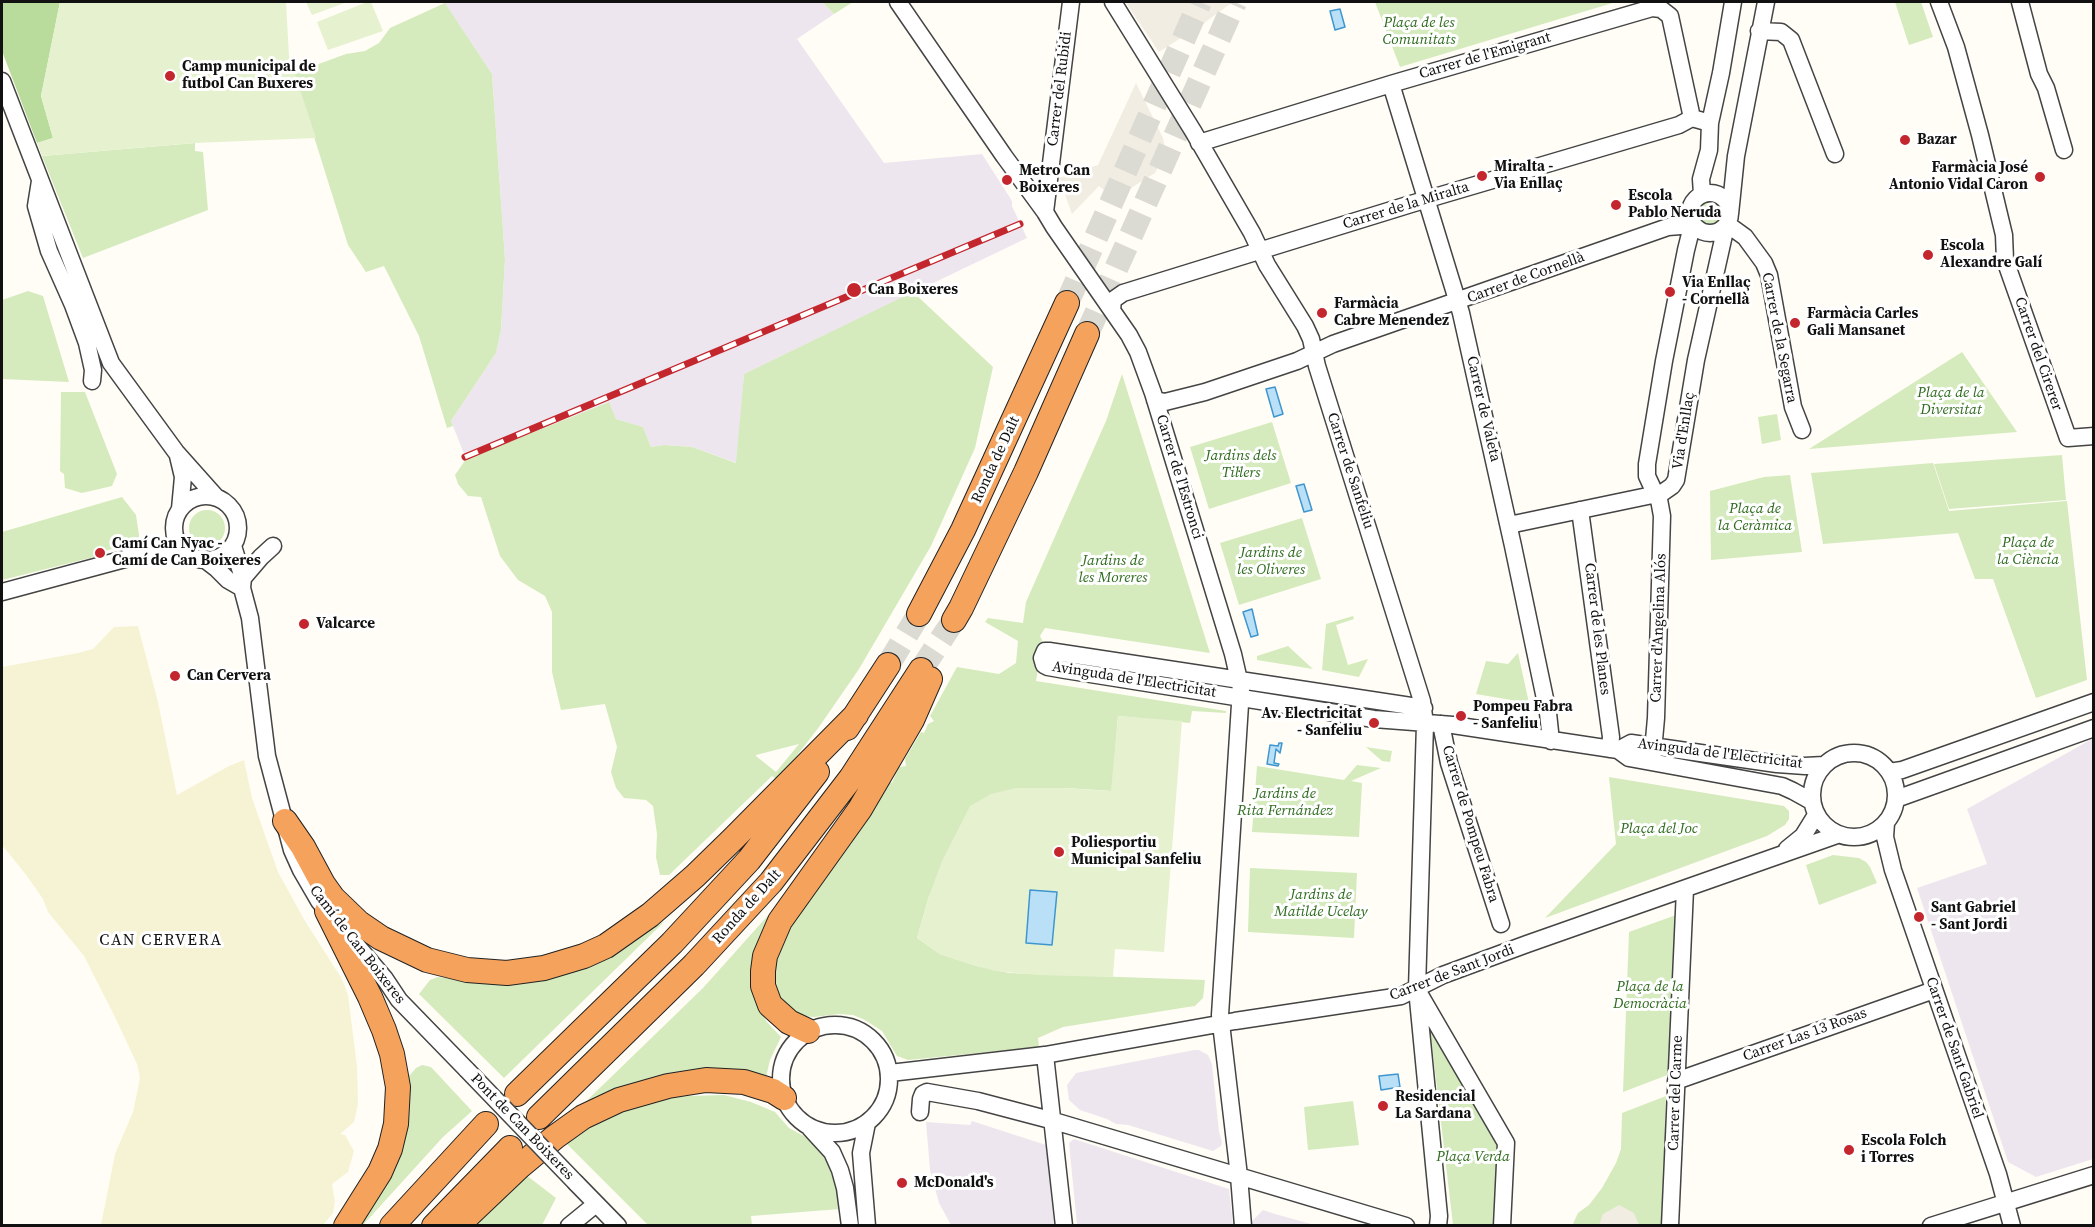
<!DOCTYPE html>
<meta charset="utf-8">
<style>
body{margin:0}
#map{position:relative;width:2095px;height:1227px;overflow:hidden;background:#fffdf5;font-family:"Source Serif 4",serif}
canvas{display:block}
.frame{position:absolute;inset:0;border:3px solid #111;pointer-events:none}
</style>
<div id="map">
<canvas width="2095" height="1227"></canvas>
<div class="frame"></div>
</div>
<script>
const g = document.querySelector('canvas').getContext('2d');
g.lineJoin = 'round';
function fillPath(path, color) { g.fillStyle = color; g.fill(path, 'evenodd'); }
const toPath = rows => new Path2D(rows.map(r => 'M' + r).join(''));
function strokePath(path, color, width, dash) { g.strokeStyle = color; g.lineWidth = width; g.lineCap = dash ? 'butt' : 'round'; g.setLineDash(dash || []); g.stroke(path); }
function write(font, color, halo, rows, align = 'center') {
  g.font = font + ' "Source Serif 4",serif'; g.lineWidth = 6; g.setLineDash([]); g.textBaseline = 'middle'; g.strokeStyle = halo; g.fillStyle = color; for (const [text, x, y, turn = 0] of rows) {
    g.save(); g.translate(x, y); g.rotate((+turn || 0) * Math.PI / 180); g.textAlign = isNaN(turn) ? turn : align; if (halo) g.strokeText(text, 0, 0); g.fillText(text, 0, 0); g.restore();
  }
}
const industrial = toPath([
 [444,2,822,2,834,14,797,39,884,163,982,154,1012,201,1012,206,1027,238,744,374,737,463,692,447,664,445,651,447,643,427,616,419,608,402,466,459,451,421,496,353,501,330,505,259,492,74],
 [2092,739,2094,744,2093,1159,2036,1177,2008,1162,1917,888,1987,864,1967,809],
 [1194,1050,1199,1050,1208,1055,1212,1064,1219,1132,1222,1142,1221,1146,1213,1151,1128,1125,1116,1124,1107,1119,1080,1110,1069,1100,1067,1085,1076,1073],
 [972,1121,1046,1145,1054,1225,951,1225,939,1203,930,1170,926,1122,970,1125],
 [1074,1139,1229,1189,1233,1225,1077,1225,1069,1143],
 [1263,1210,1275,1214,1315,1225,1252,1225,1251,1222]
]);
const farmland = toPath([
 [138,626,158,702,177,795,229,766,244,760,252,798,278,872,305,921,342,979,348,995,357,1066,358,1104,354,1122,340,1134,345,1135,354,1151,348,1172,332,1184,335,1202,333,1213,323,1225,101,1225,115,1154,133,1112,140,1078,137,1064,114,1015,84,956,48,912,43,899,27,876,2,845,2,667,78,653,93,649,114,627]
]);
const green = toPath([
 [822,2,853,2,834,14],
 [1375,2,1616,2,1400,67],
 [1895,2,1921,2,1933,37,1909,45],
 [445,3,492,74,505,259,501,330,496,353,451,421,453,426,447,428,419,336,384,266,366,272,348,245,294,73,346,54,365,51,379,43,390,28],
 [195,143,195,151,203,152,208,210,83,258,42,156],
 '1698 213a12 12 0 1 1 24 0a12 12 0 1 1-24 0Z',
 [28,291,43,296,69,382,2,379,2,300],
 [913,292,993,367,975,448,931,546,859,669,819,727,778,780,772,776,669,875,660,875,656,857,657,834,653,806,646,800,624,798,616,788,611,772,617,747,605,704,561,710,552,672,552,612,545,596,518,580,500,556,481,497,468,496,458,484,455,475,466,459,609,402,616,419,643,427,651,447,664,445,692,447,736,463,744,374],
 [799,744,776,772,756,756,756,755],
 [1962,352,2017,432,1809,449],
 [1122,374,1210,653,1045,628,1040,636,1042,640,1039,656,1035,663,1035,668,1038,669,1036,681,1226,711,1226,713,1192,711,1190,723,1118,716,1112,791,1065,788,1016,788,929,896,917,938,940,954,977,966,1009,973,1205,980,1203,998,1195,1006,1188,1007,1063,1027,1038,1038,1039,1047,908,1060,897,1056,882,1031,865,1020,853,1015,839,1014,814,1017,801,1016,790,1011,773,991,777,944,886,781,892,783,899,767,906,766,905,759,921,732,924,733,928,724,934,721,930,716,957,667,999,674,1016,663,1018,641,985,622,988,618,1023,623,1026,602,1106,421],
 [61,392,85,392,117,474,112,486,82,493,65,488,64,474,60,471],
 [1777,414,1781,440,1762,444,1758,417],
 [1272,422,1291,483,1209,509,1190,447],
 [2062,455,2066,500,1949,509,1934,464],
 [1933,463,1949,511,2067,501,2087,680,2036,698,1993,579,1975,579,1958,533,1823,544,1811,473],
 [1790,475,1802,552,1711,560,1710,491,1764,477],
 [122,497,136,515,140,542,96,553,94,557,2,580,2,532],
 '189 528a18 18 0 1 1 36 0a18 18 0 1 1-36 0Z',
 [1302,518,1321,579,1239,605,1220,543],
 [1353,616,1354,619,1336,625,1348,665,1368,659,1359,677,1322,670,1326,624],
 [1288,646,1313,669,1257,660,1257,656],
 [1518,653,1529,703,1476,694,1486,661,1508,664],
 [1366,747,1392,751,1390,762,1382,761],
 [1357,765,1381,768,1351,781,1362,783,1359,837,1252,832,1257,766,1344,780],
 [1609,777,1784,806,1789,811,1789,819,1785,825,1767,836,1545,918,1616,844],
 [1833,855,1859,858,1866,862,1870,867,1877,883,1819,905,1806,865],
 [1250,868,1357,873,1354,938,1248,932],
 [797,883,751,975,757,1007,767,1022,781,1037,770,1060,766,1077,575,1112,703,988],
 [1676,915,1670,1074,1623,1092,1629,932],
 [665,921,504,1078,419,994,430,980,438,977,502,985,554,978,593,963],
 [1429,1020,1501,1149,1499,1225,1453,1225],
 [422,1065,431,1067,472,1111,443,1137,363,1225,356,1226,409,1076,416,1068],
 [724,1095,751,1102,775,1112,789,1128,815,1142,827,1162,835,1184,840,1209,751,1216,752,1225,648,1225,564,1141,599,1116,658,1097],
 [1666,1096,1663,1225,1572,1226,1578,1213,1589,1205,1602,1188,1616,1163,1621,1149,1622,1113],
 [1353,1101,1359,1145,1308,1150,1304,1107],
 [526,1175,556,1198,542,1225,475,1226]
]);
const forest = toPath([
 [2,2,60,2,41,96,53,138,37,143,2,51]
]);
const pitch = toPath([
 [60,2,286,2,289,56,316,138,195,143,42,156,37,143,53,138,41,96],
 [306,2,347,2,312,15],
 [367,2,371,2,383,31,328,50,317,22],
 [1118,716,1182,721,1164,952,1115,949,1113,977,1037,975,995,971,957,960,939,954,917,938,929,896,942,861,970,806,991,794,1016,788,1065,788,1111,791]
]);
const plaza = toPath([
 [1129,2,1233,2,1204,23,1159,52,1126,3],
 [1136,83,1163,138,1166,152,1155,173,1128,190,1126,194,1114,199,1099,186,1072,214,1059,178,1098,165],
 [1619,1205,1634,1213,1639,1225,1599,1225,1603,1214]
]);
const water = toPath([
 [1340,9,1345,27,1335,30,1330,11,1340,9],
 [1275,387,1283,414,1274,417,1266,389,1275,387],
 [1304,484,1312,510,1304,512,1296,486,1304,484],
 [1252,609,1258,635,1251,637,1243,612,1252,609],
 [1279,743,1282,743,1280,753,1276,749,1274,763,1279,764,1278,766,1267,764,1270,745,1278,746,1279,743],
 [1030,890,1057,892,1052,945,1026,943,1030,890],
 [1398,1074,1400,1087,1381,1090,1379,1076,1398,1074]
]);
const highwayTunnel = toPath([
 [1067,303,1200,2],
 [1087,334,1235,2],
 [888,665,919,614],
 [921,670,954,620]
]);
const minor = toPath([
 [898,2,1004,156,1045,212,1054,227,1129,335,1138,352,1153,393,1233,654,1241,689,1220,1015,1239,1176,1243,1226],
 [1113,2,1193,131,1252,233,1267,265,1305,326,1311,339,1317,366,1422,701,1425,724,1417,989,1439,1216,1438,1226],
 [1939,2,1956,47,1980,135,2004,235,2005,260,2068,438,2094,436],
 [2020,2,2039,74,2046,88,2064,150],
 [1759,31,1781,32,1791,40,1835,154],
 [2,81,111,363,176,452,217,498],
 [1391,84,1461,313,1513,546,1548,713,1551,741],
 [1199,143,1391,84,1652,8,1661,9,1670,16,1692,118],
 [40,181,36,206,49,251,73,305,87,343,93,370,92,381],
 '1690 213a20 20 0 1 1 40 0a20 20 0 1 1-40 0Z',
 [1702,194,1701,179,1709,150,1710,123,1721,73,1733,2],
 [1045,212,1071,2],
 [1730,214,1736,156,1766,2],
 [1727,224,1745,237,1764,263,1769,275,1793,407,1802,430],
 [1112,310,1113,300,1123,293,1411,204,1679,125,1692,118,1710,123],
 [1155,400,1165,402,1205,392,1297,361,1333,344,1668,227,1693,225],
 [178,456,183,477,180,509],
 [1658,494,1653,489,1647,476,1647,464,1664,361,1686,250,1690,234,1697,228],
 '174 528a32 32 0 1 1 64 0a32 32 0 1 1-64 0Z',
 [1580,510,1611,737,1610,749],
 [1509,525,1662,493,1672,486,1676,480,1696,360,1724,235,1720,231],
 [233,546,243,578,242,588,250,618,267,756,292,850,301,870,319,901,385,979,399,1000,467,1070],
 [204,559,217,569,228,580,242,588],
 [243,578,261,557,273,546],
 [2,592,147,553,188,553],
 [1424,708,1049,651,1045,651,1042,658,1044,665,1048,667,1065,670,1374,719,1453,725,1618,750,1629,758,1782,786,1793,791,1811,801],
 [1441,724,1449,763,1501,924],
 [1618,750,1631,743,1777,764,1805,766,1824,765],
 '1812 795a42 42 0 1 1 84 0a42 42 0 1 1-84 0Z',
 [1652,762,1656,718,1662,516,1658,494],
 [1889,772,1902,770,2094,702],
 [1896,799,2094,728],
 [1886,823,1885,837,1893,870,1998,1174,2012,1226],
 [1787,849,1803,836,1816,815],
 [1420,995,1506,1143,1502,1226],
 '781 1079a54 54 0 1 1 108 0a54 54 0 1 1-108 0Z',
 [1045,1055,1064,1226],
 [890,1073,1045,1055,1235,1021,1401,996,1443,975,1527,944,1837,835],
 [1676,1081,1934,990],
 [920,1112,921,1099,923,1094,927,1092,978,1101,1054,1121,1406,1226],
 [810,1128,832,1152,840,1170,845,1188,850,1226],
 [576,1183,618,1226],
 [569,1226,596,1204],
 [867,1226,861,1153,867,1123],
 [1670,1226,1685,889],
 [1931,1226,2094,1175]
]);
const highway = toPath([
 [919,614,963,530,1067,303],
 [954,620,961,608,1026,472,1087,334],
 [847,728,888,665],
 [285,821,303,847,323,884,333,898,359,923,381,938,427,960,467,970,507,973,544,968,584,956,606,946,650,915,695,876,733,839,856,715],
 [327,911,370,997,384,1030,392,1054,398,1087,396,1124,390,1149,380,1172,346,1226],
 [808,1031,789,1022,770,1005,763,986,763,971,765,956,780,921,860,809,912,720,930,679],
 [517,1094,672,943,749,860,817,772],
 [539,1117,694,965,771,882,851,778,921,670],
 [392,1226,486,1124],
 [434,1226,510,1148],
 [457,1226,519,1167,555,1137,583,1117,619,1100,668,1086,706,1080,744,1082,773,1091,784,1098]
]);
const rail = toPath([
 [465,457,1020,224]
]);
const minorBridge = toPath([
 [467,1070,576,1183]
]);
const markers = [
 [170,76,6,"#c4262e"],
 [1905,140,6,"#c4262e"],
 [1482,176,6,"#c4262e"],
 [2040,177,6,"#c4262e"],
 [1007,180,6,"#c4262e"],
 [1616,205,6,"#c4262e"],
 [1928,255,6,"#c4262e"],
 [854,290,8,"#c4262e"],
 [1670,292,6,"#c4262e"],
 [1322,313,6,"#c4262e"],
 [1795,323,6,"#c4262e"],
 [100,553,6,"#c4262e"],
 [304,624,6,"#c4262e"],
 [175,676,6,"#c4262e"],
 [1461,716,6,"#c4262e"],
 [1374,723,6,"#c4262e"],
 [1059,852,6,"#c4262e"],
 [1919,917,6,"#c4262e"],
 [1383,1106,6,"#c4262e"],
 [1849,1150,6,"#c4262e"],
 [902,1183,6,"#c4262e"]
];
const parkNames = [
 ["Plaça de les",1419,23],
 ["Comunitats",1419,40],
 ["Plaça de la",1951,393],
 ["Diversitat",1951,410],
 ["Jardins dels",1241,456],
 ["Til·lers",1241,473],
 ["Plaça de",1755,509],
 ["la Ceràmica",1755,526],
 ["Plaça de",2028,543],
 ["la Ciència",2028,560],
 ["Jardins de",1271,553],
 ["les Oliveres",1271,570],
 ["Jardins de",1113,561],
 ["les Moreres",1113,578],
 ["Jardins de",1285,794],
 ["Rita Fernández",1285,811],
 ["Plaça del Joc",1659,829],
 ["Jardins de",1321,895],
 ["Matilde Ucelay",1321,912],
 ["Plaça de la",1650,987],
 ["Democràcia",1650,1004],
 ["Plaça Verda",1473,1157]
];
const streetNames = [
 ["Carrer de l'Emigrant",1485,56,-16],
 ["Carrer del Rubidi",1060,89,-83],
 ["Carrer de la Miralta",1406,206,-17],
 ["Carrer de Cornellà",1526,278,-20],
 ["Carrer de la Segarra",1779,338,79],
 ["Carrer del Cirerer",2038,354,71],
 ["Carrer de Valeta",1483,409,77],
 ["Via d'Enllaç",1684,431,-81],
 ["Ronda de Dalt",996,460,-65],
 ["Carrer de Sanfeliu",1350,471,72],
 ["Carrer de l'Estronci",1179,477,73],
 ["Carrer d'Angelina Alós",1659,628,-88],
 ["Carrer de les Planes",1597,629,83],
 ["Avinguda de l'Electricitat",1134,680,9],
 ["Avinguda de l'Electricitat",1720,754,7],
 ["Carrer de Pompeu Fabra",1470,824,73],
 ["Ronda de Dalt",747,907,-48],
 ["Camí de Can Boixeres",357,945,52],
 ["Carrer de Sant Jordi",1452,973,-21],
 ["Carrer Las 13 Rosas",1805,1035,-20],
 ["Carrer de Sant Gabriel",1954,1048,71],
 ["Carrer del Carme",1676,1093,-88],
 ["Pont de Can Boixeres",522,1127,46]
];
const poiNames = [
 ["Camp municipal de",182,67],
 ["futbol Can Buxeres",182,84],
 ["Bazar",1917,140],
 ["Miralta -",1494,167],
 ["Via Enllaç",1494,184],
 ["Farmàcia José",2028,168,"right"],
 ["Antonio Vidal Caron",2028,185,"right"],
 ["Metro Can",1019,171],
 ["Boixeres",1019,188],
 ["Escola",1628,196],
 ["Pablo Neruda",1628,213],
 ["Escola",1940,246],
 ["Alexandre Galí",1940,263],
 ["Via Enllaç",1682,283],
 ["- Cornellà",1682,300],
 ["Can Boixeres",868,290],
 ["Farmàcia",1334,304],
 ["Cabre Menendez",1334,321],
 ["Farmàcia Carles",1807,314],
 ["Gali Mansanet",1807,331],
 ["Camí Can Nyac -",112,544],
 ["Camí de Can Boixeres",112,561],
 ["Valcarce",316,624],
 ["Can Cervera",187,676],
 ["Pompeu Fabra",1473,707],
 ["- Sanfeliu",1473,724],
 ["Av. Electricitat",1362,714,"right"],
 ["- Sanfeliu",1362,731,"right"],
 ["Poliesportiu",1071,843],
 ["Municipal Sanfeliu",1071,860],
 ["Sant Gabriel",1931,908],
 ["- Sant Jordi",1931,925],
 ["Residencial",1395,1097],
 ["La Sardana",1395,1114],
 ["Escola Folch",1861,1141],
 ["i Torres",1861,1158],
 ["McDonald's",914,1183]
];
const neighbourhoodNames = [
 ["CAN CERVERA",161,941]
];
fillPath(industrial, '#eee6ef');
fillPath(farmland, '#f6f3d4');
fillPath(green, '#d5ebbd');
fillPath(forest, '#b9dc9c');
fillPath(pitch, '#e6f2cf');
fillPath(plaza, '#f1ede2');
fillPath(water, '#b9e0f7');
strokePath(water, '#3f96cf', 1.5);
strokePath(highwayTunnel, '#dbdad3', 24, [24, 12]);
strokePath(minor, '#444', 19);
strokePath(highway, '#222', 26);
strokePath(minor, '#fff', 16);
strokePath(highway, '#f5a25d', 24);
strokePath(rail, '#c4262e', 7);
strokePath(rail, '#fff', 4.5, [14]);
strokePath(minorBridge, '#444', 19, []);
strokePath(minorBridge, '#fff', 16);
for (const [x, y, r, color] of markers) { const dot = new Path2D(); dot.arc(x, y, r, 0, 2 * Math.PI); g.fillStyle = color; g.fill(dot); strokePath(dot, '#fff', 2); }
write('italic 15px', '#2f6b1f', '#fff', parkNames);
write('15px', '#111', '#fff', streetNames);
write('bold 15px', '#111', '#fff', poiNames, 'left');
g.letterSpacing = '1.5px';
write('16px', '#111', '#fff', neighbourhoodNames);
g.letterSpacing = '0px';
</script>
